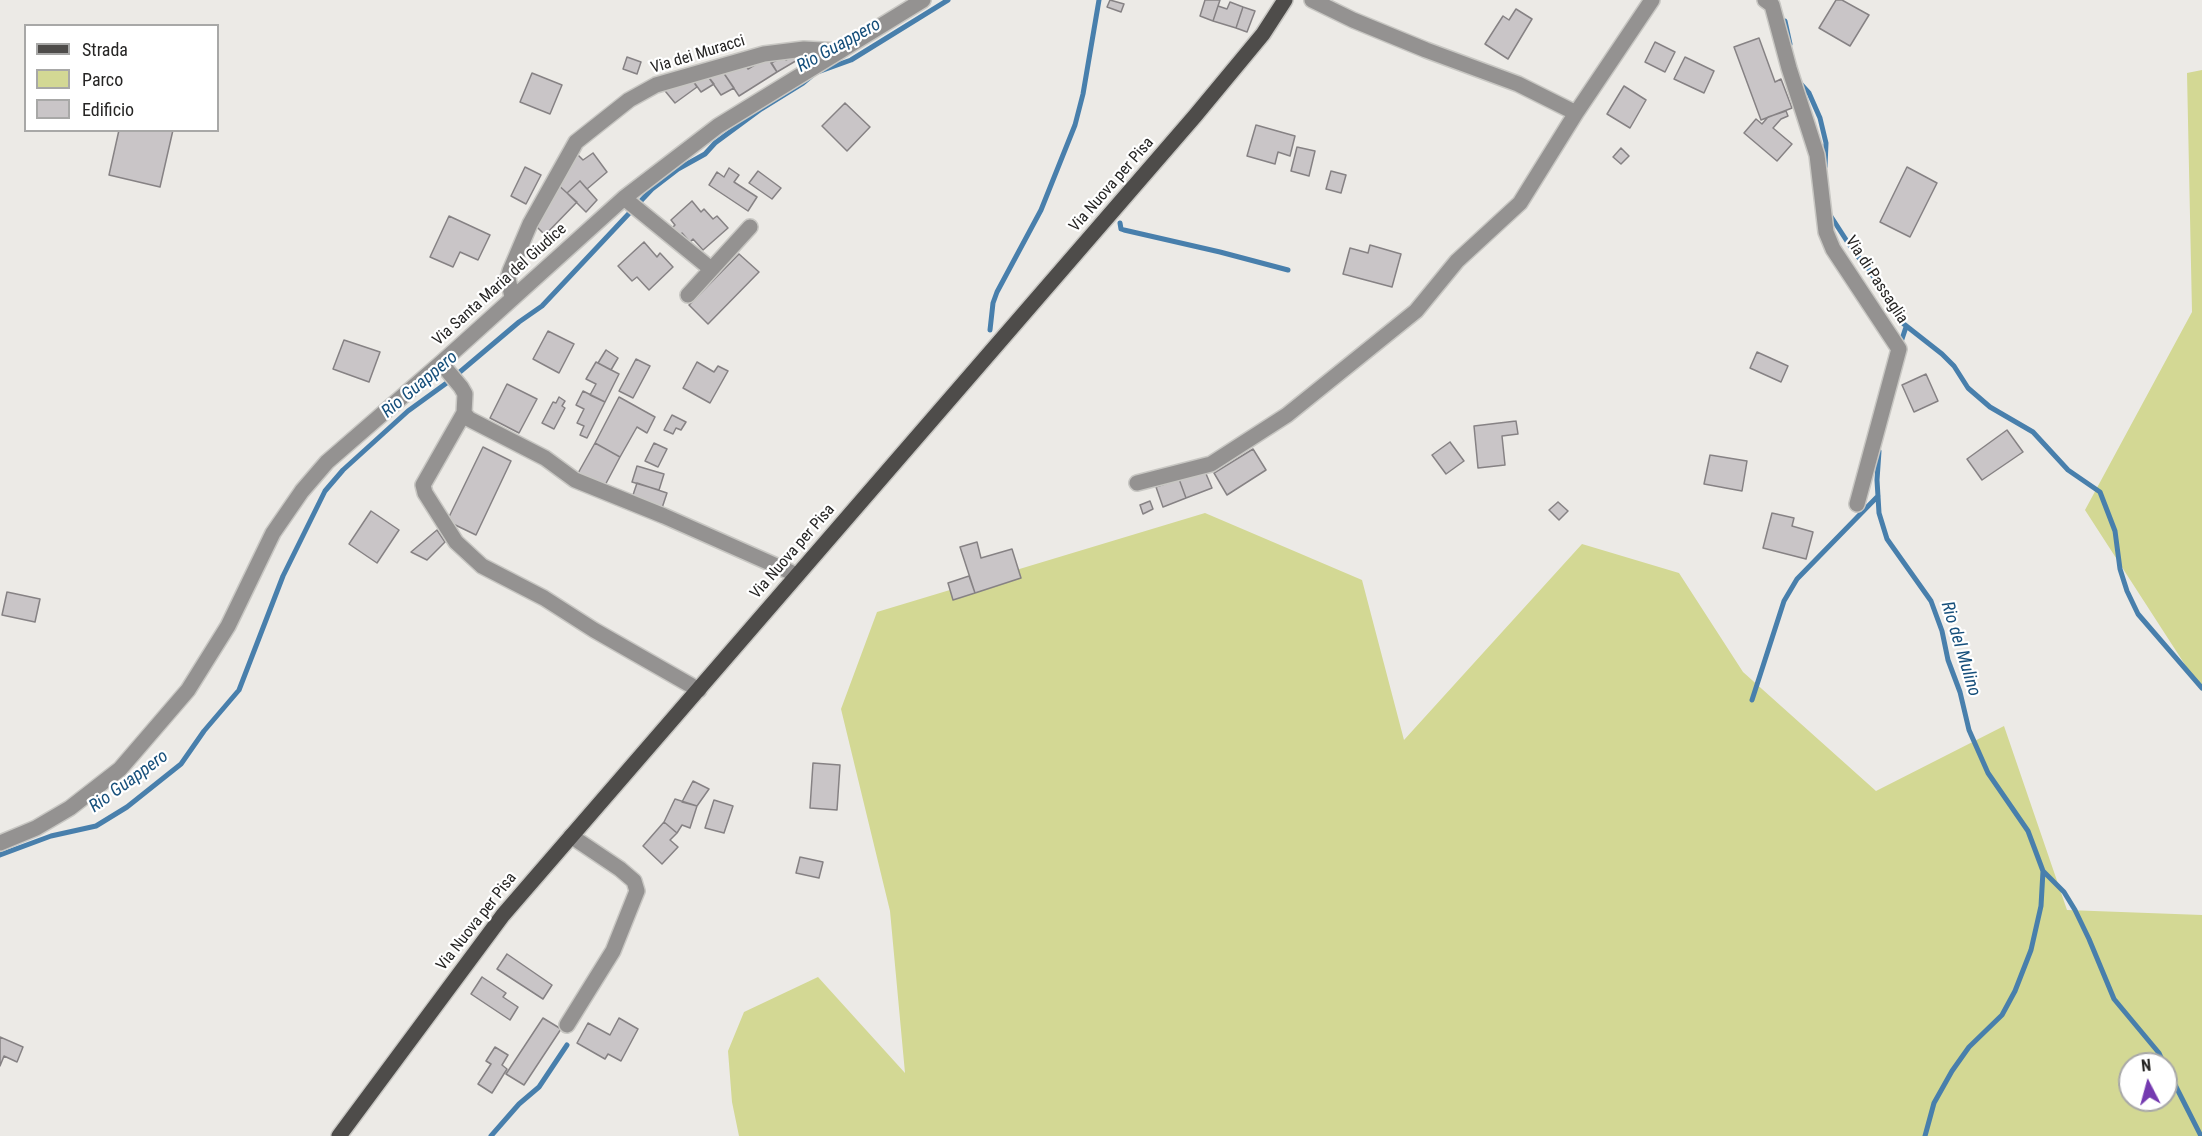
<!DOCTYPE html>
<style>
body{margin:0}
#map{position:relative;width:2202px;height:1136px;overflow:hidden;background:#eceae6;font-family:"Roboto Condensed",sans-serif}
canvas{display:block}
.legend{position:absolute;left:24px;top:24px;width:195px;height:108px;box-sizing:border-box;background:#fff;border:2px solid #a8a8a7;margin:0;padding:8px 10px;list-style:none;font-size:18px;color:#262524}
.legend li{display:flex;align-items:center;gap:12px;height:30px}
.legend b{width:30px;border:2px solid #a8a8a7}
.north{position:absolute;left:2118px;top:1052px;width:60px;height:60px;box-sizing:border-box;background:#fff;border:2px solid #a8a8a7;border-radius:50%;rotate:354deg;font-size:16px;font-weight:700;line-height:24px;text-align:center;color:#262524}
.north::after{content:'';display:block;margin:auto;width:21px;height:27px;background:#743ab0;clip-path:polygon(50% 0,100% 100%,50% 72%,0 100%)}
</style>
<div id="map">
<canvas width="2202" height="1136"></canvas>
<ul class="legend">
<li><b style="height:8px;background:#4e4c4a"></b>Strada</li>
<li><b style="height:16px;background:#d3d894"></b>Parco</li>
<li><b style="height:16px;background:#c9c5c7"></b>Edificio</li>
</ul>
<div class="north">N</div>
</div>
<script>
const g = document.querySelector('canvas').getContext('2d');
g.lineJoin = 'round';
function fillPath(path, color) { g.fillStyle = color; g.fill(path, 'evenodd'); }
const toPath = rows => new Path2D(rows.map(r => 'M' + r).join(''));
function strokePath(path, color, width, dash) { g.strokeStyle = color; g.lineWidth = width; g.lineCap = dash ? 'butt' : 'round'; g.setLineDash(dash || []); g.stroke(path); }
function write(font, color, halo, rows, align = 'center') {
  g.font = font + ' "Roboto Condensed",sans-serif'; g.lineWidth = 4.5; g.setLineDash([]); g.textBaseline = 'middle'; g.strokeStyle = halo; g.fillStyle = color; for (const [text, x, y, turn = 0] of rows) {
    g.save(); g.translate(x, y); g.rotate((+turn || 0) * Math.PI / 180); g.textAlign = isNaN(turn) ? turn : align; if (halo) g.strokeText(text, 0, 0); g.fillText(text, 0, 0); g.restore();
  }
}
const green = toPath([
 [2202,70,2202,691,2085,510,2192,312,2187,73],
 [1205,513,1362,580,1404,740,1582,544,1679,573,1743,672,1876,791,2004,726,2067,910,2202,915,2202,1136,739,1136,732,1102,728,1051,744,1012,818,977,905,1073,890,911,841,709,877,612],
 [2130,1064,2166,1064,2166,1100,2130,1100]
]);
const stream = toPath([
 [1785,21,1790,44],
 [1799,82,1809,93,1820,118,1826,143,1825,167],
 [1830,215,1854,252,1868,268,1900,321,1942,354,1954,366,1968,388,1990,407,2033,432,2068,470,2100,492,2115,531,2120,569,2127,591,2138,614,2202,688],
 [1120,223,1121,229,1124,230,1220,252,1288,270],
 [990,330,993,303,997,292,1041,210,1075,125,1083,94,1099,0],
 [1900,345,1906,327],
 [1879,451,1877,480,1879,513,1887,539,1931,601,1942,631,1948,660,1960,692,1969,730,1988,773,2028,831,2043,871,2064,892,2075,910,2089,939,2114,999,2159,1053,2164,1064],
 [1752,700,1784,601,1797,579,1878,496],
 [0,855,51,836,96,826,127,807,181,764,204,731,239,690,283,576,325,491,343,470,408,411,448,382,519,322,542,306,652,189,678,169,705,154,715,143,761,109,803,83,815,73,851,60,948,0],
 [2166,1067,2201,1136],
 [491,1136,519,1104,539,1087,567,1045],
 [1925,1136,1934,1103,1952,1071,1969,1047,2002,1015,2015,991,2031,950,2041,906,2043,871]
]);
const building = toPath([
 [1110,0,1124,4,1121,12,1107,7,1110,0],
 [1205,0,1220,0,1213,21,1200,16,1205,0],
 [1836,0,1842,0,1869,15,1850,46,1819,28,1836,0],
 [1230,2,1243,7,1236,28,1213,21,1218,6,1227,9,1230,2],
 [1243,7,1255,11,1247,32,1236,28,1243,7],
 [1516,9,1532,19,1508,59,1485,44,1503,16,1509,20,1516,9],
 [1759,38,1775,82,1781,79,1792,108,1761,120,1734,47,1759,38],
 [1655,42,1675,52,1665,72,1645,62,1655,42],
 [796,54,799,59,777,72,771,63,783,57,786,60,796,54],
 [627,57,641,62,637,74,623,69,627,57],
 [768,57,777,72,739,96,723,72,745,64,748,69,768,57],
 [1685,57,1714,71,1704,93,1674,79,1685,57],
 [723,72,734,88,721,95,707,75,723,72],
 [532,73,562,85,550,114,520,102,532,73],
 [707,75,714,84,701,92,691,78,707,75],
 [691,78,697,87,675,103,661,86,691,78],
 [1624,86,1646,100,1630,128,1607,114,1624,86],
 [845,103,870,127,847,151,822,126,845,103],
 [1786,111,1788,116,1781,119,1773,128,1792,144,1777,161,1744,133,1756,119,1762,124,1768,117,1786,111],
 [1256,125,1295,136,1290,156,1278,152,1275,164,1247,156,1256,125],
 [119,130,173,130,160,187,109,175,119,130],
 [1297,147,1315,151,1309,176,1291,171,1297,147],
 [1621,148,1629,156,1621,164,1613,157,1621,148],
 [593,153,607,172,587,189,580,181,567,193,556,183,571,159,578,155,583,160,593,153],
 [525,167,541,175,526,204,511,196,525,167],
 [1907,167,1937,183,1910,237,1880,222,1907,167],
 [729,168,739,175,734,182,757,197,748,211,709,185,717,172,724,177,729,168],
 [758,171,781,188,772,199,749,183,758,171],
 [1331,171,1346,175,1341,193,1326,189,1331,171],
 [580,181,597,200,586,212,567,193,580,181],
 [556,183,577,202,545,235,533,223,556,183],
 [692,201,701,212,704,209,713,219,717,216,728,228,703,250,693,239,690,242,682,233,679,235,672,228,675,225,671,220,692,201],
 [449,216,490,235,478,260,460,252,453,267,430,257,449,216],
 [644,242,657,257,660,253,673,267,649,290,637,277,632,281,618,266,644,242],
 [1370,245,1401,254,1392,287,1343,274,1350,248,1368,253,1370,245],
 [739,254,759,272,708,324,689,305,739,254],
 [548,331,574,344,559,373,533,359,548,331],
 [344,340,380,352,369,382,333,369,344,340],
 [606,350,618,358,611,370,598,363,606,350],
 [1757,352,1788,366,1781,382,1750,368,1757,352],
 [636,359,650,366,633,398,619,391,636,359],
 [596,362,619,374,605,402,590,395,596,384,586,379,596,362],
 [697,362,714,372,718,366,728,371,710,403,683,388,697,362],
 [1926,374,1938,401,1914,412,1902,385,1926,374],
 [507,384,537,399,519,433,490,418,507,384],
 [583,391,605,402,587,438,580,435,584,426,577,423,584,409,576,405,583,391],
 [559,397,565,401,562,406,565,408,554,429,542,423,553,402,556,403,559,397],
 [619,397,655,417,647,433,637,427,620,457,595,443,619,397],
 [672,415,686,422,681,430,676,428,673,434,664,430,672,415],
 [1516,421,1518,434,1502,436,1505,465,1478,468,1474,426,1516,421],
 [2007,430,2023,452,1982,480,1967,459,2007,430],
 [1450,442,1464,461,1446,474,1432,455,1450,442],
 [595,443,620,457,603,489,577,475,595,443],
 [654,443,667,449,658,467,645,461,654,443],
 [483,447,511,461,476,535,447,521,483,447],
 [1253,449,1266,470,1227,495,1214,473,1253,449],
 [1710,455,1747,461,1742,491,1704,484,1710,455],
 [637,466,664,474,659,490,632,482,637,466],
 [1204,469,1212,488,1186,498,1179,479,1204,469],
 [1179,479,1186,498,1163,507,1156,487,1179,479],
 [637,483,667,493,662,508,632,498,637,483],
 [1150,501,1153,509,1143,514,1140,505,1150,501],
 [1558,502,1568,511,1559,520,1549,510,1558,502],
 [371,511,399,530,377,563,349,544,371,511],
 [1772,513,1794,518,1792,526,1813,532,1806,559,1763,548,1772,513],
 [437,530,445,542,427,560,411,552,437,530],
 [977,542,981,558,1012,549,1021,578,975,593,960,547,977,542],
 [969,576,975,593,953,600,948,583,969,576],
 [7,592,40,599,35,622,2,615,7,592],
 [813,763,840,765,837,810,810,808,813,763],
 [693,781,709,789,697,806,682,802,693,781],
 [675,799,697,806,690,828,682,825,677,833,664,822,675,799],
 [714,800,733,806,724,833,705,828,714,800],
 [664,822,677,833,670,840,678,847,662,864,643,846,664,822],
 [800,857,823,862,819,878,796,873,800,857],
 [507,954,552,985,543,999,497,969,507,954],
 [482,977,506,993,503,997,518,1007,510,1020,471,994,482,977],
 [543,1018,561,1029,524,1085,506,1074,543,1018],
 [619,1018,638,1029,621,1061,608,1054,605,1059,577,1043,588,1023,610,1035,619,1018],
 [0,1037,23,1047,17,1062,4,1056,0,1066,0,1037],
 [495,1047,508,1055,502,1065,507,1069,492,1093,478,1084,491,1064,486,1061,495,1047]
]);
const minor = toPath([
 [1312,0,1353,20,1426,50,1518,84,1576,113],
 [1765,0,1772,5,1789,68,1817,155,1826,232,1833,249,1899,349,1857,504],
 [624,198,711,269],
 [688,295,750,227],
 [512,297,508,278,510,271,530,224,576,142,629,100,656,85,764,54,804,49,840,51],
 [441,363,461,387,465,394,464,413,469,419,545,458,575,480,664,516,797,575],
 [464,413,423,485,425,493,456,542,482,566,544,598,594,630,699,690],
 [1137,483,1211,464,1287,415,1416,311,1457,261,1520,203,1576,113,1652,0],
 [0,843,36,828,70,808,120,769,188,690,228,626,273,533,302,491,327,462,441,363,624,198,718,126,923,0],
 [567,1025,613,951,637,891,634,881,620,869,571,836]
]);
const major = toPath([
 [339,1136,503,915,1195,116,1263,34,1285,0]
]);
const streetNames = [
 ["Via dei Muracci",698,55,-17],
 ["Via Nuova per Pisa",1112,185,-49],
 ["Via di Passaglia",1876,280,57],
 ["Via Santa Maria del Giudice",500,285,-42],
 ["Via Nuova per Pisa",793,552,-49],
 ["Via Nuova per Pisa",477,922,-52]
];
const waterNames = [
 ["Rio Guappero",839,46,-29],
 ["Rio Guappero",420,385,-40],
 ["Rio del Mulino",1960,649,73],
 ["Rio Guappero",129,782,-36]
];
fillPath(green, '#d3d894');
strokePath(stream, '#487fac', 5);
fillPath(building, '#c9c5c7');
strokePath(building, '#868284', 1.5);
strokePath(minor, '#c8c7c3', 18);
strokePath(major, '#c8c7c3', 18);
strokePath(minor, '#949291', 15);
strokePath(major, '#4e4c4a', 15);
write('16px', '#262524', '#fff', streetNames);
write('italic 18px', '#164f7b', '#fff', waterNames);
</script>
